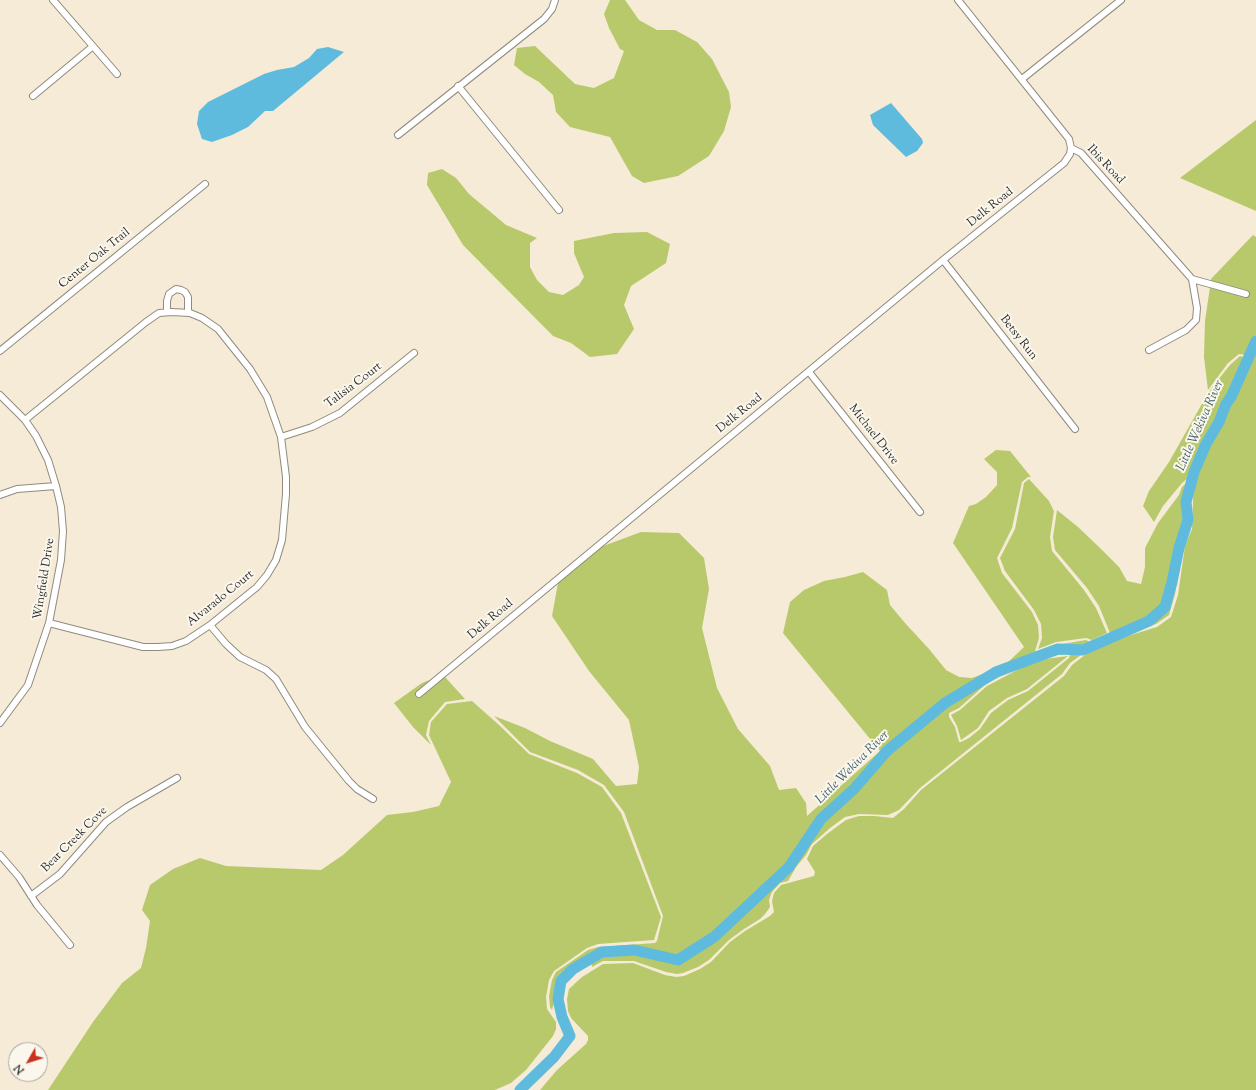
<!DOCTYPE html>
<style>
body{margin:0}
#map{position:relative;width:1256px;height:1090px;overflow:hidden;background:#f5ebd6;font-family:"Sorts Mill Goudy",serif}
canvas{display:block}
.north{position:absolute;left:8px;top:1042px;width:40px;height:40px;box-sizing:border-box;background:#fbf7ec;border:1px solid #a8a59f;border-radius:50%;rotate:231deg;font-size:11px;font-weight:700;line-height:16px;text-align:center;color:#2b2b2b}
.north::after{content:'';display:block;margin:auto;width:14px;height:18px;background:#c8321e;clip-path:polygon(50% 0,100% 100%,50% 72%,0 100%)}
</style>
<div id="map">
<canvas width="1256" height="1090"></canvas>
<div class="north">N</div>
</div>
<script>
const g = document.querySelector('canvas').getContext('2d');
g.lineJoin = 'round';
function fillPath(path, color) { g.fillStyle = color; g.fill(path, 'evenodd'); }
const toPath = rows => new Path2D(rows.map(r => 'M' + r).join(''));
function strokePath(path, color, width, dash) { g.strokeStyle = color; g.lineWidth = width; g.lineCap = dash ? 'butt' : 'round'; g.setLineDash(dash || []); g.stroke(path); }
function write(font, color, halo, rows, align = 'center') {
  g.font = font + ' "Sorts Mill Goudy",serif'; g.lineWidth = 4; g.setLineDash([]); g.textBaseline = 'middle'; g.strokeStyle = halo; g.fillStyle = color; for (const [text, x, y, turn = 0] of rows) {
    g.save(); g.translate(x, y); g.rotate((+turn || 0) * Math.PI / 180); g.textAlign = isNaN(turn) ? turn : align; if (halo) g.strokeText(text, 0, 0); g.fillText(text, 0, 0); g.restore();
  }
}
const green = toPath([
 [610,0,625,0,639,20,657,30,675,30,697,42,712,59,729,92,731,107,724,131,709,156,678,176,644,183,632,176,610,137,570,127,556,112,553,95,539,82,525,74,514,65,517,48,535,46,575,84,594,88,614,78,624,51,620,49,609,28,604,14],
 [1256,120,1256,211,1180,178],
 [442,169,456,178,469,194,506,225,537,238,530,243,530,267,537,280,549,292,563,295,579,285,584,277,574,253,574,241,614,233,647,232,670,244,666,263,631,286,624,305,634,329,617,354,590,357,571,343,553,336,463,245,427,185,428,173],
 [1253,235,1256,237,1256,335,1247,355,1239,354,1228,363,1208,390,1204,357,1205,321,1210,287,1247,297,1250,292,1211,281,1211,279],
 [1256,341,1256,1090,540,1090,557,1070,586,1044,588,1040,588,1036,571,1018,568,1011,567,999,569,989,582,977,603,964,633,963,665,975,676,977,684,976,700,969,711,962,730,942,745,931,770,916,774,912,772,901,774,893,781,885,814,876,815,872,807,859,813,846,827,834,846,820,859,816,874,816,893,818,904,809,921,790,1064,676,1072,665,1093,649,1108,642,1157,627,1171,617,1178,595,1185,546,1192,529,1194,473,1182,483,1163,506,1154,522,1143,506,1149,491,1169,462,1203,402,1213,386,1230,365,1240,356,1248,358],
 [996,450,1010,451,1031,477,1028,477,1022,482,1012,528,997,558,1002,573,1032,612,1038,625,1039,638,1035,651,1039,652,1056,645,1086,640,1092,643,1110,633,1099,606,1087,588,1055,550,1053,537,1057,510,1078,527,1099,547,1119,567,1127,581,1141,584,1145,567,1145,548,1158,523,1179,495,1182,487,1191,478,1189,529,1183,546,1175,594,1169,615,1156,624,1107,640,1092,647,1070,663,1062,674,920,788,899,810,888,815,859,814,845,817,830,828,812,844,806,855,796,867,788,881,780,883,772,892,769,900,770,907,765,914,760,919,744,929,729,940,709,960,698,967,683,973,677,974,666,972,634,961,603,961,592,967,591,961,583,958,567,972,558,988,552,1010,550,1007,549,996,552,980,556,972,588,950,598,947,655,943,657,941,663,916,624,812,604,785,578,770,530,752,494,716,525,728,550,741,593,759,616,786,637,784,639,767,629,720,589,671,552,616,558,583,587,552,641,532,679,533,704,558,709,589,702,628,717,688,738,729,770,766,779,790,796,788,806,803,807,816,880,751,783,633,790,602,804,590,824,581,845,577,863,572,887,590,890,605,905,623,929,649,946,670,959,677,972,678,1004,666,1024,647,953,543,969,506,976,504,986,497,997,485,997,472,984,459],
 [1068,654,1070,655,1069,658,1028,691,1008,700,991,713,980,729,969,738,961,742,959,742,955,727,949,717,949,713,959,708,986,684,1020,666,1045,656],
 [1029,479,1049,501,1054,511,1050,537,1052,551,1084,590,1096,608,1107,633,1092,640,1086,638,1056,642,1038,649,1042,638,1041,624,1034,610,1005,571,1000,558,1015,529,1024,483],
 [1068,656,1027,689,1007,698,989,711,978,728,961,740,957,726,951,715,960,710,987,686,1021,668,1045,659],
 [437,677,445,677,465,699,445,702,429,721,426,735,431,745,413,727,394,703,422,683],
 [472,701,499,725,529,754,577,773,602,787,621,813,661,917,654,940,598,944,587,948,554,971,549,980,546,997,547,1009,556,1022,556,1029,553,1036,526,1070,511,1083,495,1090,48,1090,93,1022,122,983,141,968,146,948,150,921,142,910,150,885,173,869,200,858,226,866,321,870,343,855,387,815,413,812,439,806,451,782,429,735,431,722,447,704]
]);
const water = toPath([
 [328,47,344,52,273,111,265,111,248,127,232,135,212,142,202,139,197,124,199,111,208,102,264,74,277,70,294,67,309,58,317,49],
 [891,103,922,139,923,143,917,151,906,157,873,125,870,115]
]);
const river = toPath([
 [520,1090,554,1057,570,1036,562,1017,558,999,561,981,573,969,602,952,634,950,678,960,714,937,789,867,821,819,854,789,887,751,945,703,996,672,1058,649,1083,650,1149,621,1165,607,1172,582,1179,548,1188,520,1186,502,1194,472,1206,444,1219,422,1226,404,1231,397,1256,341]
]);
const minor = toPath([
 [53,0,117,74],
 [958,0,1069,139,1071,148,1081,153,1192,279,1246,294],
 [1022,79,1121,0],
 [458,86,559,210],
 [33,96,92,47],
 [398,135,544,19,552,9,555,0],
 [943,260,1075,429],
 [167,312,167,301,169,294,176,289,181,290,185,292,188,297,188,313],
 [1149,350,1186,330,1196,320,1197,308,1192,279],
 [0,351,205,184],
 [809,372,920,512],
 [0,395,25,420,36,436,48,460,56,486,61,507,63,531,61,560,49,623,28,685,0,723],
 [25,420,146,322,159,313,172,312,190,313,202,318,218,329,250,369,267,397,281,437,286,477,286,494,282,540,276,560,267,575,257,587,210,625,186,641,172,646,158,647,143,647,49,623],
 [281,437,312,427,340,413,414,353],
 [0,495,17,489,56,486],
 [210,625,226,644,240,657,266,670,276,679,305,727,349,781,357,789,373,799],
 [419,694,943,260,1064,163,1070,154,1071,148],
 [0,855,19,877,37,905,70,945],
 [31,896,60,874,106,822,127,807,177,778]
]);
const streetNames = [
 ["Ibis Road",1105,165,47],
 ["Delk Road",991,208,-39],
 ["Center Oak Trail",95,259,-39],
 ["Betsy Run",1018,338,52],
 ["Talisia Court",354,386,-37],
 ["Delk Road",740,414,-39],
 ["Michael Drive",873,435,52],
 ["Wingfield Drive",45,579,-81],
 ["Alvarado Court",221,599,-39],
 ["Delk Road",491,620,-40],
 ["Bear Creek Cove",75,840,-45]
];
const waterNames = [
 ["Little Wekiva River",1201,426,-66],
 ["Little Wekiva River",853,768,-45]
];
fillPath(green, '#b8c96b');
fillPath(water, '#5fbbdd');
strokePath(river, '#5fbbdd', 11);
strokePath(minor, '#908b80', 8);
strokePath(minor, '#fff', 6);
write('12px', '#2b2b2b', '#fbf7ec', streetNames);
write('italic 13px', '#3d5d69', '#fbf7ec', waterNames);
</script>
